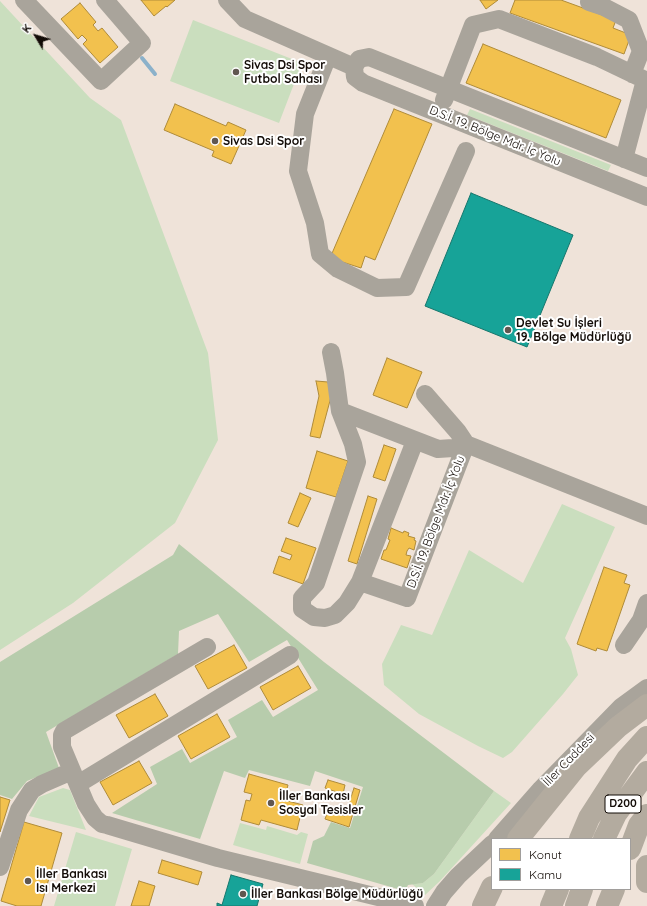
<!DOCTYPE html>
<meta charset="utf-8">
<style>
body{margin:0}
#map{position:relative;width:647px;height:906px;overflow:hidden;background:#efe3d9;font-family:Quicksand,sans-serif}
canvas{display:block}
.legend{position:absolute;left:491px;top:838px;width:140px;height:52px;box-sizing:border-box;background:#fff;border:1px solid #a19e9c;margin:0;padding:5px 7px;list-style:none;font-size:12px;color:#130c07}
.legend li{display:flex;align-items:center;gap:8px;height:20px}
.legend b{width:20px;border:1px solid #a19e9c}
.north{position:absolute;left:16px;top:16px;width:40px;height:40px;-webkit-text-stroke:3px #fff;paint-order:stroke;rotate:308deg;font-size:11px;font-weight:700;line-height:16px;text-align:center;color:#130c07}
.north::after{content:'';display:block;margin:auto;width:14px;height:18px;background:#130c07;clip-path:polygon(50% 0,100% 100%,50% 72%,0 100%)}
</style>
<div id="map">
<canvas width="647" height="906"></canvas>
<ul class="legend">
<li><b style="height:11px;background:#f2c14e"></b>Konut</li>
<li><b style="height:11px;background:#17a398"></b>Kamu</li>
</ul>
<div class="north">K</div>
</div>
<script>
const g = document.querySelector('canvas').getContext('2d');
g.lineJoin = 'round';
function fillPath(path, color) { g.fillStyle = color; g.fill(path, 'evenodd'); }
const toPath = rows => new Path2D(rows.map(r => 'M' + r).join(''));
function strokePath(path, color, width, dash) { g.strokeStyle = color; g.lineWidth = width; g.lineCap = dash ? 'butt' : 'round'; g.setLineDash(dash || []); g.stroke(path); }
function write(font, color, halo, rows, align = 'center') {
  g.font = font + ' Quicksand,sans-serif'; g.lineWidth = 4; g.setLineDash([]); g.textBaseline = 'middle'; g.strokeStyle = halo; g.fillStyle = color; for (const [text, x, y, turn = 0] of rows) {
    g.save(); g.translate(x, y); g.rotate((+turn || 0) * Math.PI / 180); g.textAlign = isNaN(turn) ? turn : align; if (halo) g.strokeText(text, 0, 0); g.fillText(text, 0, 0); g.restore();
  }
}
const green = toPath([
 [0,1,90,98,121,120,208,353,218,440,175,523,73,603,0,650],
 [193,20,302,63,279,123,170,81],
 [470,109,611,165,608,171,467,115],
 [562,504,615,527,565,638,571,649,578,675,563,694,512,752,503,758,478,746,419,714,384,685,382,664,401,625,432,635,469,550,523,583],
 [63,788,70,790,86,830,29,816,39,797],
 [494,791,511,803,439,882,425,895,412,884,423,883,434,874],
 [240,823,266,830,267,826,297,835,301,832,308,834,300,864,233,845],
 [76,832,132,849,115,906,54,906]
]);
const forest = toPath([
 [179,544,324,662,494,791,434,874,423,883,408,885,405,891,307,863,313,841,324,836,331,822,350,828,363,787,315,771,310,786,249,770,245,778,224,771,200,839,112,813,157,784,150,767,182,749,190,763,237,737,228,720,262,700,273,717,318,690,287,640,249,662,218,614,179,631,178,654,46,732,59,768,27,781,12,799,0,795,0,662,173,555]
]);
const homes = toPath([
 [141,0,175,0,167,7,166,6,154,16,141,0],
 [480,0,498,0,486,9,480,0],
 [515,0,561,0,616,20,613,28,631,35,624,54,510,13,515,0],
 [80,3,96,22,93,25,98,31,102,28,118,47,100,63,83,44,87,40,82,35,78,39,61,19,80,3],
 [483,44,621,100,606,138,466,83,483,44],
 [175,104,226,126,228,122,246,130,231,164,212,156,214,151,164,130,175,104],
 [394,109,432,124,375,260,365,256,361,268,330,258,394,109],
 [387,358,422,372,407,408,373,395,387,358],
 [316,381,328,382,331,397,320,438,310,436,319,396,316,381],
 [384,445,396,449,385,481,373,477,384,445],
 [317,451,348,461,336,497,306,488,317,451],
 [300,493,311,498,298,527,288,523,300,493],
 [368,496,377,499,357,564,348,561,368,496],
 [391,528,403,533,404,531,409,533,408,536,415,538,414,540,416,541,414,550,409,548,407,551,406,555,411,556,407,568,381,559,384,550,386,550,390,540,388,539,391,528],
 [286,538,316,548,303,584,273,573,279,556,290,560,292,555,281,551,286,538],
 [604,567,627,575,624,583,630,585,607,651,597,648,596,651,577,644,604,567],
 [234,645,247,668,208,689,195,666,234,645],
 [298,666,311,688,273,710,260,687,298,666],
 [155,694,168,716,129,738,116,715,155,694],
 [217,714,230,737,191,759,178,736,217,714],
 [139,761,152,783,113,805,100,782,139,761],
 [249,774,288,785,284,800,303,805,297,830,261,820,259,825,241,820,246,800,250,801,252,794,244,792,249,774],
 [328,780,345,785,343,794,325,788,328,780],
 [354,788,360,790,349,827,325,819,328,811,345,816,354,788],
 [0,797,10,800,0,832,0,797],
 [24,822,62,833,41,906,17,906,1,901,24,822],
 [162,860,202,872,198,885,158,873,162,860],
 [139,881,155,886,149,906,131,906,139,881]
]);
const public = toPath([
 [471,193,573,235,527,347,425,306,471,193],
 [231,875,263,884,257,906,217,906,217,903,222,905,231,875]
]);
const stream = toPath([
 [142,58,155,74]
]);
const minor = toPath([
 [24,0,101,81,142,43,105,0],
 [227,0,245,19,354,67],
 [589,2,604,7,629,20,641,51,632,74],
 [328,56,305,114,298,171,315,223,320,254,338,269,377,288,406,287,466,151],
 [444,100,473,25,499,19,597,57,645,80,624,159],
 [647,168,369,57,359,59,354,67,355,77,363,83,647,197],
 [331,352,335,373,340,411,353,444,357,462,316,583,302,598,302,609,314,617,325,618,335,615,347,603,360,582,415,441],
 [340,411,438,449,453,448,466,444,647,516],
 [360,582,407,598,466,444,458,432,425,394],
 [624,645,641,620,647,603],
 [207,647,64,731,62,735,62,747,86,804,95,818,102,824,107,825,218,858,415,906],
 [78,784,290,655],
 [497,839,541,789,621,707,647,688],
 [0,867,19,810,32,790,42,784,72,771],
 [435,906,444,892,458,876,492,844]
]);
const highway = toPath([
 [518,839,576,767,618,727,647,705],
 [580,839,589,818,627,759,647,737],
 [604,839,616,814,647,772],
 [630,849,639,825,647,815],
 [647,866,647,882],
 [483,906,492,887],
 [551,906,558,889],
 [576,906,582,889],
 [607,906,614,889]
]);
const markers = [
 [236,72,4,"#605750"],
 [215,141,4,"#605750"],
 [508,330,4,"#605750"],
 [271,803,4,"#605750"],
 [28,881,4,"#605750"],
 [243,894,4,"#605750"]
];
const shields = [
 [623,804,36]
];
const shieldNames = [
 ["D200",623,804]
];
const poiNames = [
 ["Sivas Dsi Spor",244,65],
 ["Futbol Sahası",244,79],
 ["Sivas Dsi Spor",223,141],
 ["Devlet Su İşleri",516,323],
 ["19. Bölge Müdürlüğü",516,337],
 ["İller Bankası",279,796],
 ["Sosyal Tesisler",279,810],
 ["İller Bankası",36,874],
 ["Isı Merkezi",36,888],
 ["İller Bankası Bölge Müdürlüğü",251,894]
];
const streetNames = [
 ["D.S.İ. 19. Bölge Mdr. İç Yolu",495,136,22],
 ["D.S.İ. 19. Bölge Mdr. İç Yolu",436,522,-69],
 ["İller Caddesi",569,760,-46]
];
fillPath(green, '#cadebe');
fillPath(forest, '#b7ccac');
fillPath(homes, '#f2c14e');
strokePath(homes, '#af8b39', 1);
fillPath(public, '#17a398');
strokePath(public, '#16766c', 1);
strokePath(stream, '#8bb1ca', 4);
strokePath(minor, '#a9a49b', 18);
strokePath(highway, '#b3ab9f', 22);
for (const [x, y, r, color] of markers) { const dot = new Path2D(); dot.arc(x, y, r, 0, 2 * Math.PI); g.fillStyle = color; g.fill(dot); strokePath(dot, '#fff', 1.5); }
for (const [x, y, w] of shields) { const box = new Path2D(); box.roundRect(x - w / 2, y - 9, w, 18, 3); g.fillStyle = '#fff'; g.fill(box); strokePath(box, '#130c07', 1); }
write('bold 11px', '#130c07', null, shieldNames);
write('bold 12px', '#130c07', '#fff', poiNames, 'left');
write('12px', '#130c07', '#fff', streetNames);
</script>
